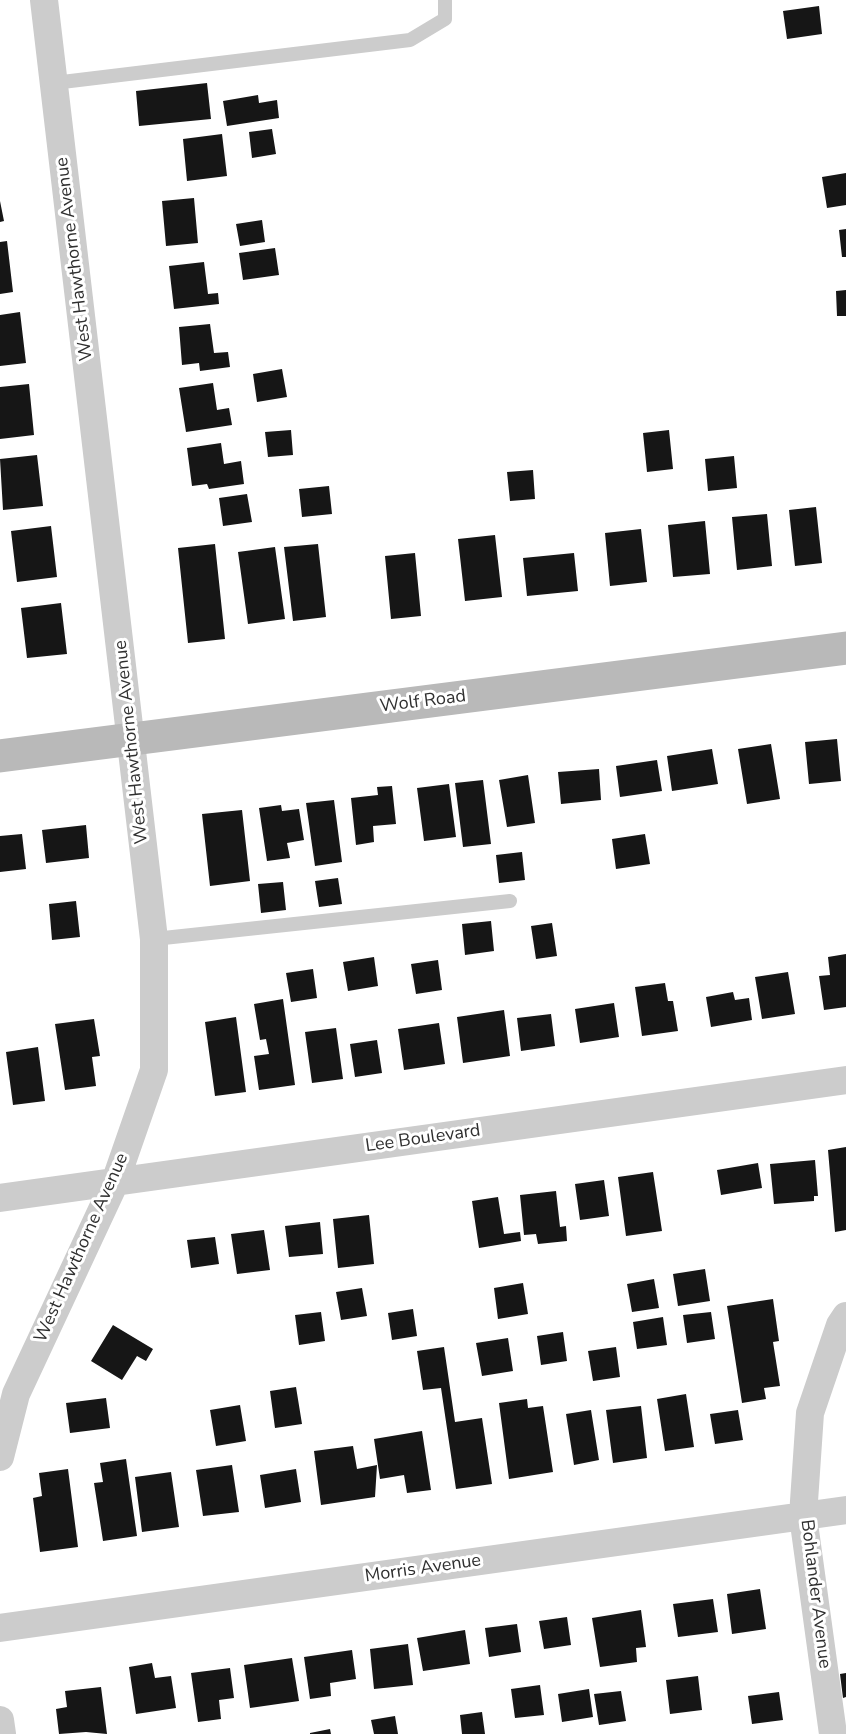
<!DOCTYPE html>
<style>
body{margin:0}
canvas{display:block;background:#fff}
</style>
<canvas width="846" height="1734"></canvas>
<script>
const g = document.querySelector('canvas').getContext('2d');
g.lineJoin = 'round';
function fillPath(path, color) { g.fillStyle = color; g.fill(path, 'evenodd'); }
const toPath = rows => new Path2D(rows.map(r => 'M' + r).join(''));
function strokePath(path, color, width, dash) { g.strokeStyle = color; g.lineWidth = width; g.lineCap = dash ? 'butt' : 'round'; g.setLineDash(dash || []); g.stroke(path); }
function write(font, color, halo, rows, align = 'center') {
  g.font = font + ' "Nunito Sans",sans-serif'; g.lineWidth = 6; g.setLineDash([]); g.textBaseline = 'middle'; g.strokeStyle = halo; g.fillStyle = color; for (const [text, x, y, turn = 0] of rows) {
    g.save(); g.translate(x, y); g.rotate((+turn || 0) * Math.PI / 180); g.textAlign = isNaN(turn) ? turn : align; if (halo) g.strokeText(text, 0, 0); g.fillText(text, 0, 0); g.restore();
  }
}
const building = toPath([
 [819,6,822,34,787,39,783,11],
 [207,83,211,119,139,126,136,91],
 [258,95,259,103,277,100,279,118,227,126,223,101],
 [272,129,276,154,252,158,249,132],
 [222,134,227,176,187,181,183,139],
 [846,173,846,205,827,208,822,177],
 [194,198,198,243,166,246,162,201],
 [0,201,4,221,0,222],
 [262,220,265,242,240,246,236,224],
 [846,229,846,257,842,257,839,230],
 [7,241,13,292,0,294,0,242],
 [275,248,279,275,243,280,239,253],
 [204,262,208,294,218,293,219,304,174,309,169,266],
 [846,290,846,316,837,316,836,291],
 [20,312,26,363,0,366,0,315],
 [210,324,214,353,228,352,230,367,200,371,199,363,182,365,179,327],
 [282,369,287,397,257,402,253,374],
 [213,383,217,410,229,408,232,425,186,432,179,388],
 [29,384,34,435,0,439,0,387],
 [291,430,293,455,268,457,265,432],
 [669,430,673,469,647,472,643,433],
 [221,443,224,464,241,461,244,484,209,489,207,484,192,486,187,448],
 [37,455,43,506,3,510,0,459],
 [734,456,737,488,708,491,705,459],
 [533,470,535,499,510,501,507,472],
 [329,486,332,514,302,517,299,489],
 [247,494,252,522,223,526,219,498],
 [816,507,822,563,795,566,789,510],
 [767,514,772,566,737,570,732,517],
 [705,521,710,574,673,577,668,525],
 [51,526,57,577,17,582,11,531],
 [641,529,647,582,610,586,605,533],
 [495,535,502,597,465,601,458,539],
 [215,544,225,639,188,643,178,548],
 [318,544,326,617,293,621,284,547],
 [275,547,285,619,248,624,238,552],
 [415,553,421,616,391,619,385,556],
 [574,553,578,591,527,596,523,558],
 [61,603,67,654,27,658,21,608],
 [837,739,841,781,809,784,805,742],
 [771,744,780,799,747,804,738,749],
 [712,749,718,784,672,791,667,756],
 [657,760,662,791,620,797,616,766],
 [599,769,601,800,561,804,558,772],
 [528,775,535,823,507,827,499,780],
 [483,780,491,844,463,847,455,783],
 [449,784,456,837,424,841,417,788],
 [392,786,396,824,373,826,374,842,356,845,351,798,378,795,377,787],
 [334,800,342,862,315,866,306,803],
 [281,805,282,811,299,809,304,840,287,843,290,858,267,861,259,808],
 [242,810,250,881,210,886,202,814],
 [86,825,89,858,46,863,42,830],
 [22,834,26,869,0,872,0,836],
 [645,834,650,864,616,869,612,839],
 [522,852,525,880,499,883,496,855],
 [338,878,342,904,319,907,315,881],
 [283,882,286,910,261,913,258,884],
 [76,901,80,937,52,940,49,904],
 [491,921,494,951,465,955,462,924],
 [552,923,557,956,536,959,531,926],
 [846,954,846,1007,824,1010,819,976,830,975,828,957],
 [374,957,378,986,348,991,343,962],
 [438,960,442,990,416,994,411,964],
 [313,969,317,998,291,1002,286,973],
 [788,972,795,1014,762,1019,755,977],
 [665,983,668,1001,673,1001,678,1031,642,1036,635,987],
 [733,992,735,1000,749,998,752,1020,711,1027,706,997],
 [283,999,295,1085,259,1090,254,1056,269,1054,266,1039,260,1040,254,1004],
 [614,1003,619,1037,580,1043,575,1009],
 [504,1010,510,1056,463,1063,457,1017],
 [551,1014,555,1046,521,1051,517,1018],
 [236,1017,246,1092,215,1096,205,1022],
 [94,1019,100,1056,92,1057,96,1086,65,1090,55,1024],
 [439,1023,445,1064,404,1070,398,1029],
 [336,1028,343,1079,312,1083,305,1032],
 [377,1040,382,1073,355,1077,350,1044],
 [38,1047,45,1101,13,1105,6,1052],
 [846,1147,846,1230,835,1232,828,1150],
 [815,1160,818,1196,814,1196,814,1201,774,1204,770,1164],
 [758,1163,762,1188,721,1195,717,1170],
 [653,1172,662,1231,626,1236,618,1177],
 [604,1180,609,1216,580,1220,575,1184],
 [556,1191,560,1227,566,1226,567,1241,538,1244,536,1234,524,1235,520,1195],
 [498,1197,504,1234,520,1232,521,1241,479,1248,472,1201],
 [369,1215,374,1264,338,1268,333,1219],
 [320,1222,323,1254,289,1257,285,1226],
 [264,1230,270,1270,237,1274,231,1234],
 [215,1237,219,1264,191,1268,187,1240],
 [705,1269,710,1301,678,1306,673,1274],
 [654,1279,659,1308,632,1312,627,1284],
 [523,1283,528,1314,498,1319,494,1288],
 [362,1288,367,1316,341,1320,336,1292],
 [773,1299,779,1341,773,1342,780,1386,764,1388,766,1399,742,1403,727,1306],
 [413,1309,417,1336,392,1340,388,1313],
 [321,1312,325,1341,299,1345,295,1315],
 [711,1312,715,1339,687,1343,683,1315],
 [663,1317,667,1345,637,1349,633,1322],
 [113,1325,153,1349,146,1361,137,1356,122,1380,91,1361],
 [563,1332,567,1361,541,1365,537,1336],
 [508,1338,513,1371,482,1376,476,1343],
 [444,1347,455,1422,482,1418,492,1484,456,1489,441,1388,423,1390,417,1351],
 [616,1347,620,1377,593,1381,588,1351],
 [296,1387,302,1424,275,1428,270,1391],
 [686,1394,694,1447,665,1451,657,1399],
 [106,1398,110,1428,70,1433,66,1403],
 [527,1399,528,1408,543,1406,553,1472,509,1479,499,1403],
 [240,1405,246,1441,216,1446,210,1410],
 [641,1406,647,1458,613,1463,606,1410],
 [591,1410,599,1460,574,1465,566,1414],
 [738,1410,743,1440,715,1444,710,1414],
 [422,1431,431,1490,407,1493,404,1475,380,1479,374,1439],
 [353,1446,357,1469,377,1465,375,1497,321,1505,314,1451],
 [126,1459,137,1536,103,1541,94,1483,103,1482,100,1463],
 [232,1465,239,1512,203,1516,196,1470],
 [68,1469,78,1547,40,1552,33,1498,42,1496,39,1473],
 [296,1469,301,1502,265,1508,260,1475],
 [171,1472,179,1527,142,1532,135,1477],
 [760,1589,766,1629,732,1634,727,1594],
 [713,1599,718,1632,678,1637,673,1604],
 [641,1610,646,1647,636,1648,637,1662,600,1667,592,1618],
 [567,1617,571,1645,544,1649,539,1621],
 [517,1624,521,1652,489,1657,485,1628],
 [465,1630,470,1664,423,1671,417,1638],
 [408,1644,413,1685,374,1689,370,1649],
 [352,1650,356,1679,330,1683,331,1696,310,1699,304,1657],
 [292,1658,299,1701,250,1708,244,1665],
 [152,1663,155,1678,171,1676,176,1708,136,1714,129,1667],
 [230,1668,234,1698,219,1700,221,1719,198,1722,191,1673],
 [846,1673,846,1697,843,1698,840,1674],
 [698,1676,702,1710,670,1714,666,1680],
 [540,1685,544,1715,515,1718,511,1689],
 [101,1687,107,1734,86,1732,59,1734,56,1709,67,1707,65,1691],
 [589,1689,593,1717,562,1722,558,1694],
 [621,1691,626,1721,599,1725,594,1694],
 [779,1692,783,1720,752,1724,748,1696],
 [482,1712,485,1734,462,1734,460,1715],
 [395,1716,398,1734,374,1734,371,1720],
 [330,1729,331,1734,310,1734,310,1733]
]);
const lane = toPath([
 [54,83,410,40,445,19,445,0],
 [154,939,510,901]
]);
const street = toPath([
 [0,1198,846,1080],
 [0,1457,16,1394,115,1182,154,1070,154,939,44,0],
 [0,1628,846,1510],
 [0,1720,2,1734],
 [833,1734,803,1516,810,1413,840,1325,846,1316]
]);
const secondary = toPath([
 [0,756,846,648]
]);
const streetNames = [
 ["West Hawthorne Avenue",75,259,-97],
 ["Wolf Road",423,702,-7],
 ["West Hawthorne Avenue",132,742,-96],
 ["Lee Boulevard",423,1139,-8],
 ["West Hawthorne Avenue",82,1248,-66],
 ["Morris Avenue",423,1569,-8],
 ["Bohlander Avenue",815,1594,83]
];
fillPath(building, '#161616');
strokePath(lane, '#ccc', 14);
strokePath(street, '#ccc', 28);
strokePath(secondary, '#b9b9b9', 33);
write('18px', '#2f2f2f', '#fff', streetNames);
</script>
